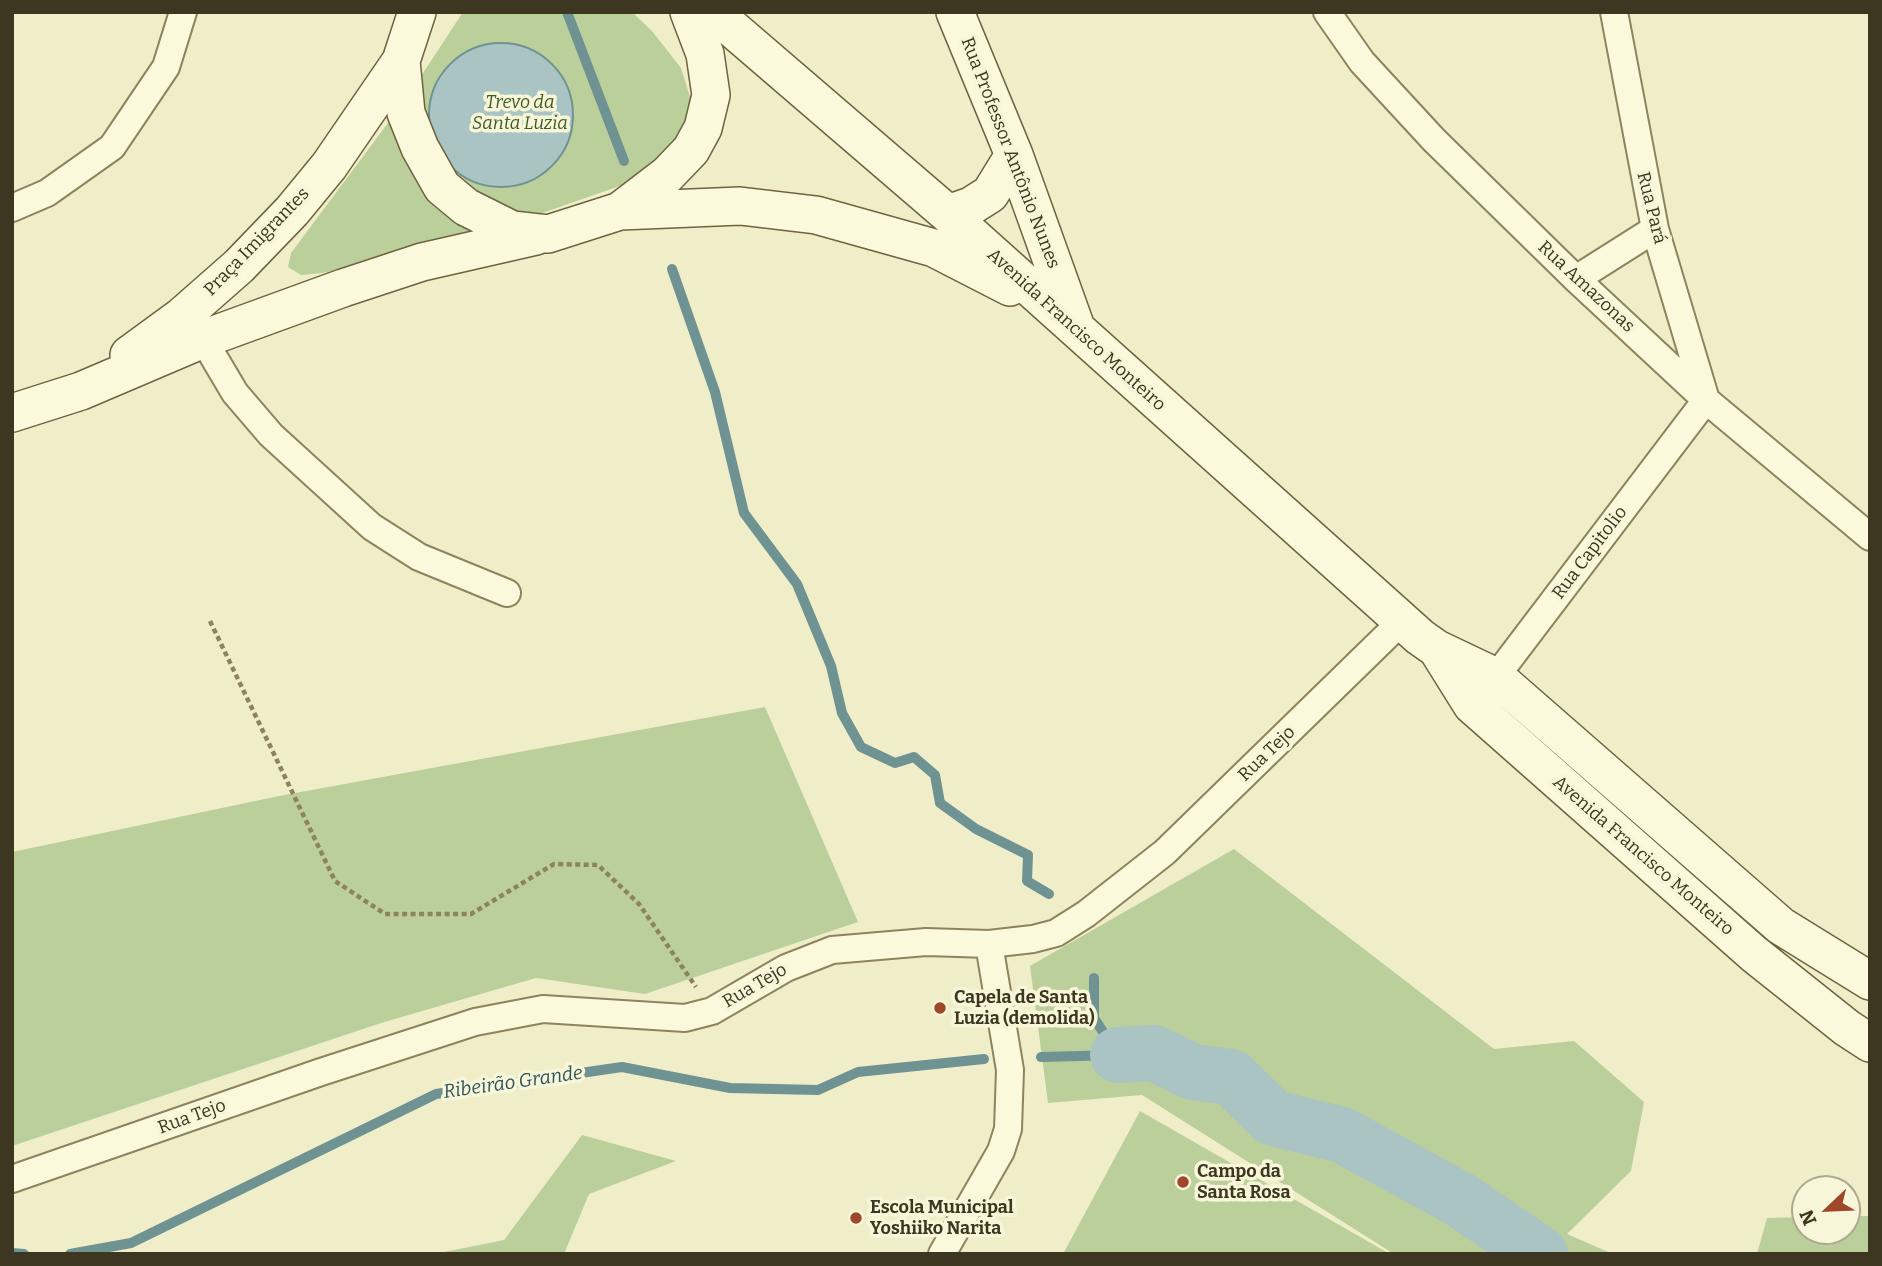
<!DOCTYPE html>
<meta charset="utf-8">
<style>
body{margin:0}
#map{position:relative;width:1882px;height:1266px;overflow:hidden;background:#f0eec8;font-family:Bitter,serif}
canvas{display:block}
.frame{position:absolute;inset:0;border:14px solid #3d3620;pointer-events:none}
.north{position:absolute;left:1791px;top:1175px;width:70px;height:70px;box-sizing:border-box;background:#f7f6d8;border:2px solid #ada98e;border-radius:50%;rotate:247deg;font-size:19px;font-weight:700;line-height:28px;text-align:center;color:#3d3620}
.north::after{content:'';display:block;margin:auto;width:24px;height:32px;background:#9e472a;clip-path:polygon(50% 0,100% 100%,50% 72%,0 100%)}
</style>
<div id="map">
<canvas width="1882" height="1266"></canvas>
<div class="frame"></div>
<div class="north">N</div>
</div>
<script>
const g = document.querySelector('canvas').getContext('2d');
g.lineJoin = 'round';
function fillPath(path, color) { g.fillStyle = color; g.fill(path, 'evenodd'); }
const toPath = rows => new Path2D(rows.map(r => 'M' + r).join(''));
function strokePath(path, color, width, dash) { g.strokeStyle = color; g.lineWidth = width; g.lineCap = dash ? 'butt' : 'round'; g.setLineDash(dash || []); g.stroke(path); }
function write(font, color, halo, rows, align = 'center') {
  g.font = font + ' Bitter,serif'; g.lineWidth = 7; g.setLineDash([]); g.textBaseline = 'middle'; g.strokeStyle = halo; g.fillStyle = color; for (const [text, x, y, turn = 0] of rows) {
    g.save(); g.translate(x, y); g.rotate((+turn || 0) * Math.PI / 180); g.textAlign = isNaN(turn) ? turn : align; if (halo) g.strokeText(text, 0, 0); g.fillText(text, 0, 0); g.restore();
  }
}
const green = toPath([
 [463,12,632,12,652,31,681,68,692,103,686,134,648,176,497,229,323,273,301,275,288,267,291,253,408,96],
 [765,707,858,922,645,994,536,978,381,1023,12,1146,12,852,279,796],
 [1234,849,1494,1049,1574,1041,1644,1102,1631,1171,1567,1234,1613,1254,1394,1254,1142,1095,1048,1103,1030,966],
 [1140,1111,1390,1254,1063,1254],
 [582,1135,676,1161,589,1194,564,1254,434,1254,504,1240],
 [1847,1216,1870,1216,1870,1254,1757,1254,1767,1218,1805,1217,1805,1231,1847,1231]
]);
const water = toPath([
 '429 115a72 72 0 1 1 144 0a72 72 0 1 1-144 0Z'
]);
const stream = toPath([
 [567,12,624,161],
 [672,269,715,392,744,513,797,584,831,666,842,713,861,747,895,763,914,757,935,775,940,803,976,829,1028,855,1027,881,1049,894],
 [1094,978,1094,1018,1118,1055],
 [1041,1057,1118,1055],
 [1459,1199,1497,1254],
 [12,1253,24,1254],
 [70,1254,131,1243,436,1094,622,1067,730,1088,818,1090,858,1072,984,1059]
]);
const river = toPath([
 [1118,1055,1154,1053,1193,1072,1231,1077,1273,1118,1342,1135,1459,1199,1540,1254]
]);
const path = toPath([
 [210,621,335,881,385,914,471,914,554,864,598,865,639,904,696,987]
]);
const street = toPath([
 [1327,12,1362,62,1434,140,1576,279,1706,400,1870,537],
 [12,208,47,193,112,147,166,67,183,12],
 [1576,279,1655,229],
 [203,339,235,393,271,435,372,527,419,557,507,593],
 [1485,691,1706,400,1655,229,1614,12],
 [12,1179,321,1072,475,1022,543,1009,685,1018,712,1011,786,968,832,950,926,942,989,944,1033,939,1056,933,1086,914,1165,852,1402,621],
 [942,1254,1001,1151,1008,1129,1010,1070,989,944]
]);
const secondary = toPath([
 [417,12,401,61,406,113,420,148,442,187,466,207,512,230,548,234,620,211,667,175,691,150,703,128,711,95,705,54,689,12],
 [713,12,948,214,1420,637,1437,649,1496,677,1781,926,1870,981],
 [955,12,1014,155,1075,325],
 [620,211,740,206,816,215,934,248,1010,287],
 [948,214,971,206,990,194,1014,155],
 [129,355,181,317,239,266,292,211,329,166,401,61],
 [12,413,81,391,203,339,343,288,422,262,536,236],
 [1437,649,1472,705,1754,954,1847,1028,1870,1043]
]);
const markers = [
 [940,1008,7,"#9e472a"],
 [1183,1182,7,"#9e472a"],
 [856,1218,7,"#9e472a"]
];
const parkNames = [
 ["Trevo da",520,103],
 ["Santa Luzia",520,124]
];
const streetNames = [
 ["Rua Professor Antônio Nunes",1010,153,69],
 ["Rua Pará",1651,208,76],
 ["Praça Imigrantes",257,242,-46],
 ["Rua Amazonas",1586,287,43],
 ["Avenida Francisco Monteiro",1076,330,42],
 ["Rua Capitolio",1590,553,-53],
 ["Rua Tejo",1267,754,-44],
 ["Avenida Francisco Monteiro",1643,856,41],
 ["Rua Tejo",755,986,-30],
 ["Rua Tejo",192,1117,-20]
];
const poiNames = [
 ["Capela de Santa",954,998],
 ["Luzia (demolida)",954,1019],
 ["Campo da",1197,1172],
 ["Santa Rosa",1197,1193],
 ["Escola Municipal",870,1208],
 ["Yoshiiko Narita",870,1229]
];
const waterNames = [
 ["Ribeirão Grande",513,1083,-8]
];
fillPath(green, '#bbcf9b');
fillPath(water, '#a9c4c3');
strokePath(water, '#6f9393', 2);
strokePath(stream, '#6f9393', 10);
strokePath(river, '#a9c4c3', 56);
strokePath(street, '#8d835c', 30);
strokePath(secondary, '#6f633f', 40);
strokePath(path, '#8d835c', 4.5, [5, 3.5]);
strokePath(street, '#faf9dc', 26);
strokePath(secondary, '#faf9dc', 37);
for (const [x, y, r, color] of markers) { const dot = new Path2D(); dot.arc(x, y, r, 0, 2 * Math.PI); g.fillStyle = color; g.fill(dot); strokePath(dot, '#f7f6d8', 2.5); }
write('italic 18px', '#3f5a26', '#f7f6d8', parkNames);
write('18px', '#3d3620', '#f7f6d8', streetNames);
write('bold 18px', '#3d3620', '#f7f6d8', poiNames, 'left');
write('italic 19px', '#2f545d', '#f7f6d8', waterNames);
</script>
